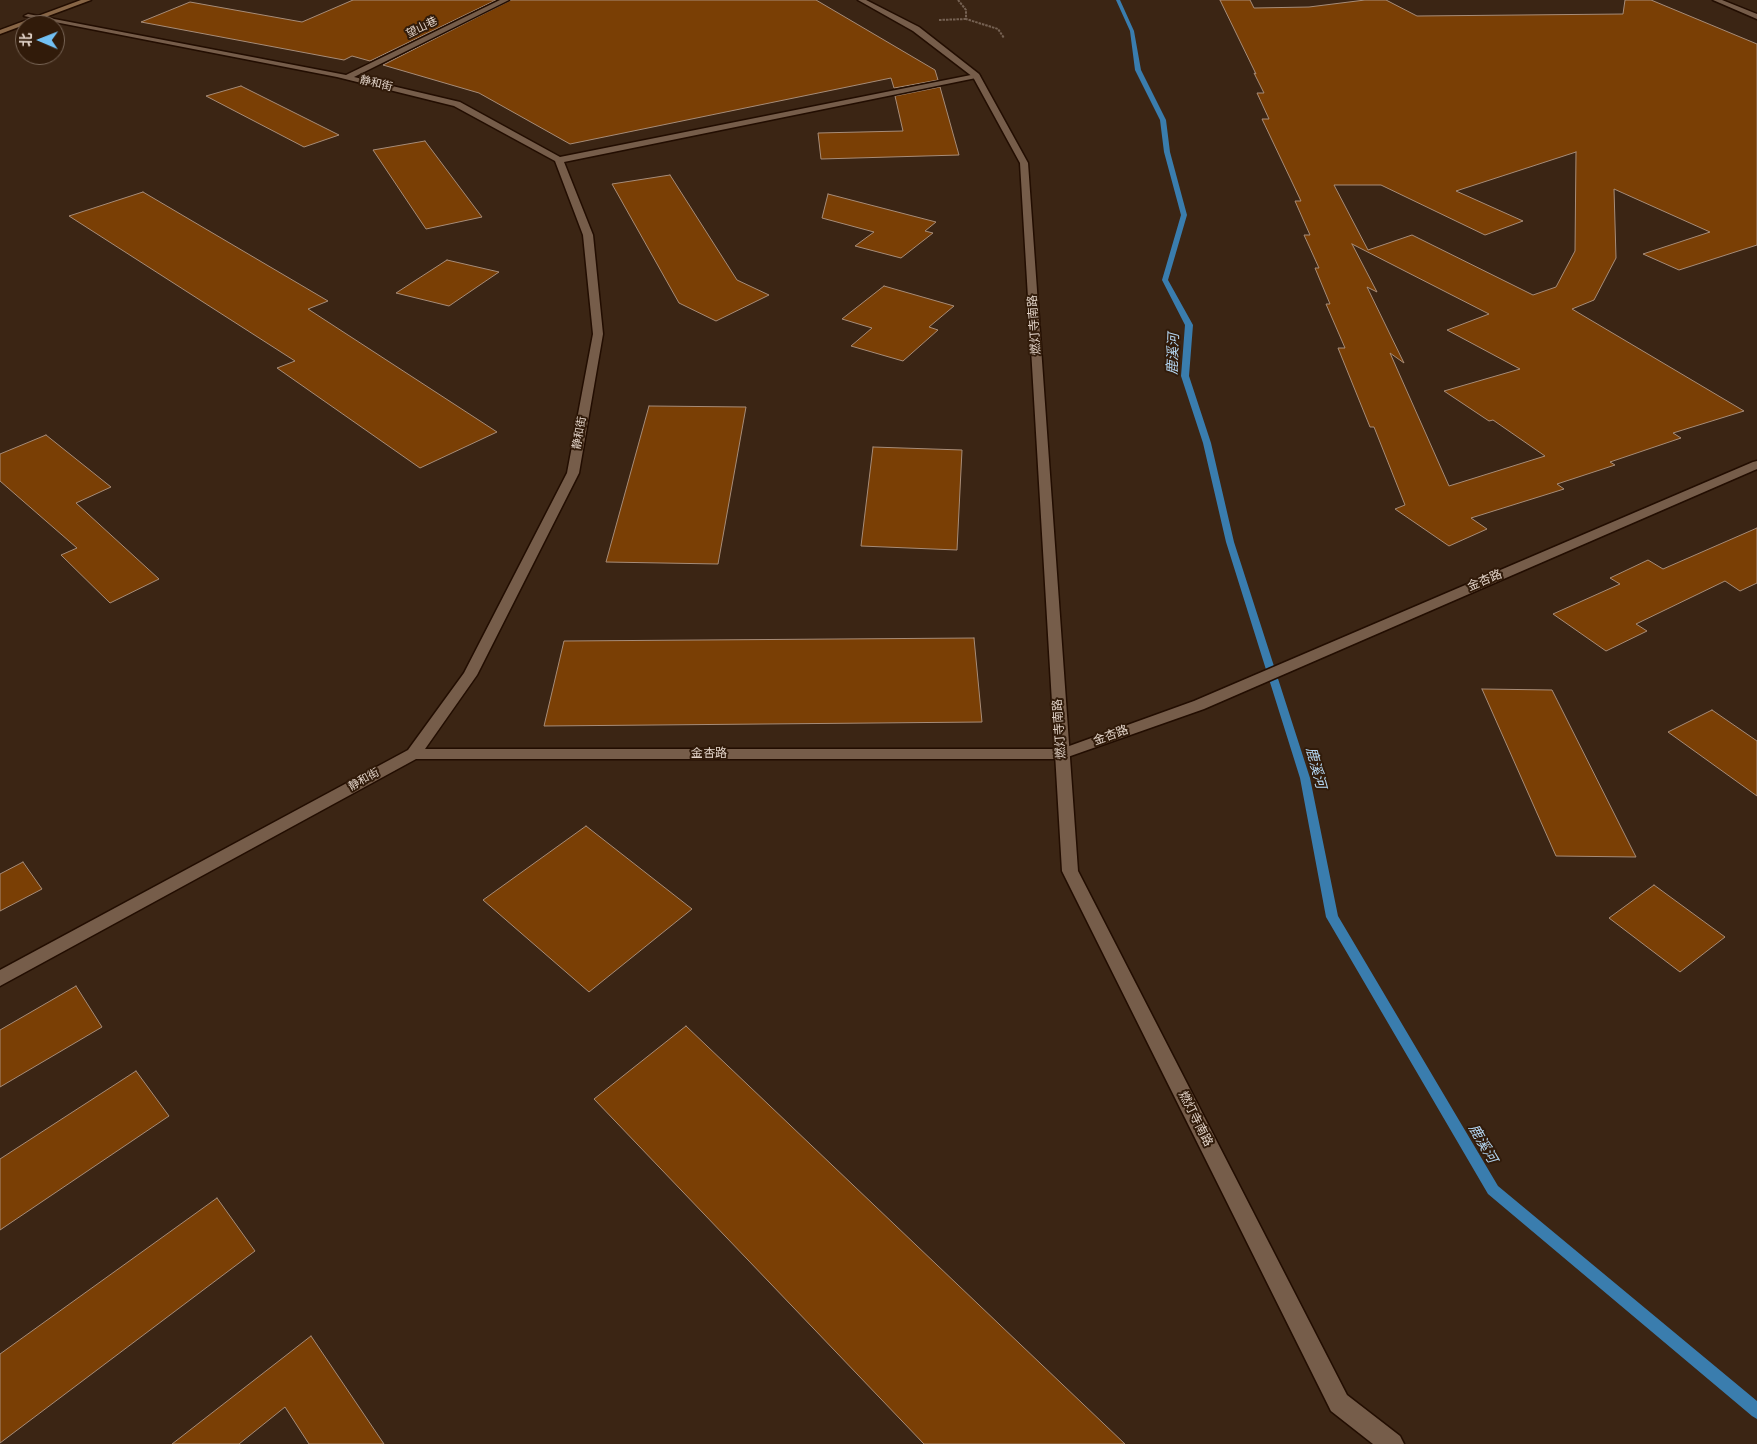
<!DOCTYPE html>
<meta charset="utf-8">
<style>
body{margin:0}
#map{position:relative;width:1757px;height:1444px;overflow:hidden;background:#3b2514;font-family:Poppins,"Noto Sans SC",sans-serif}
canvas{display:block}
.north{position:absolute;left:15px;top:15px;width:50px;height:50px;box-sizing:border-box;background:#311b0a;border:1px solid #786556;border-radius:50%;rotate:271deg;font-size:14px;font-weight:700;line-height:20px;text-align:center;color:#e2d3c8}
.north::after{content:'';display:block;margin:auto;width:18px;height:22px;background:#72c1f5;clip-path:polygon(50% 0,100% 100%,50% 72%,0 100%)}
</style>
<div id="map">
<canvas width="1757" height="1444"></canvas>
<div class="north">北</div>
</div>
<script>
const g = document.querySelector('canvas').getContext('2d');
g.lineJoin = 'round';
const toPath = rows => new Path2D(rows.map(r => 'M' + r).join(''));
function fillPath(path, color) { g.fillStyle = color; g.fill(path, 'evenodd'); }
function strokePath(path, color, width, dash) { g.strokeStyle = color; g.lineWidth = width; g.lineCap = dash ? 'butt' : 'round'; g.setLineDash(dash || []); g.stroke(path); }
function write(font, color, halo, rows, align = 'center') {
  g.font = font + ' Poppins,"Noto Sans SC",sans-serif'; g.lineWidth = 4; g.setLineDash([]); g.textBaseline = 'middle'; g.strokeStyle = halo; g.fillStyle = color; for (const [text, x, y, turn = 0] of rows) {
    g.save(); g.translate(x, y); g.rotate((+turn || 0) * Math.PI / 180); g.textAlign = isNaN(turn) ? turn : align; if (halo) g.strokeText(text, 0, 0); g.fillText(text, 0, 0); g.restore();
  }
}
const stream = toPath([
 [1116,0,1120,0,1134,31,1141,70,1166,120,1170,152,1187,215,1168,280,1193,325,1189,376,1211,443,1234,542,1310,778,1338,916,1498,1186,1757,1401,1757,1419,1752,1416,1488,1194,1326,917,1300,778,1226,542,1203,443,1181,376,1185,325,1162,280,1181,215,1164,152,1160,120,1135,70,1130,31,1116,0]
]);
const building = toPath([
 [353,0,496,0,370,61,352,56,344,60,141,22,190,2,302,22,353,0],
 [511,0,816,0,935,70,938,80,894,88,891,78,570,144,479,93,383,65,511,0],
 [1220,0,1250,0,1254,8,1309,7,1365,0,1386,0,1417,16,1623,14,1625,0,1651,0,1757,44,1757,245,1679,270,1643,254,1710,232,1614,189,1616,258,1594,300,1572,309,1744,411,1673,433,1681,438,1610,462,1615,465,1557,484,1564,489,1471,518,1487,529,1449,546,1395,509,1405,505,1374,427,1370,427,1338,348,1345,348,1326,304,1330,304,1315,268,1319,268,1304,235,1310,235,1295,201,1301,201,1262,119,1269,119,1257,93,1264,93,1254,73,1256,74,1220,0],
 [1576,152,1575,251,1556,287,1533,295,1412,235,1368,250,1334,185,1381,185,1485,235,1523,221,1456,191,1576,152],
 [1352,244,1489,314,1447,330,1520,369,1444,391,1489,421,1493,420,1545,456,1449,486,1390,353,1404,363,1367,287,1377,292,1352,244],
 [241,86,339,135,304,147,206,96,241,86],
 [940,87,959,155,821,159,818,133,903,131,895,96,940,87],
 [425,141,482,217,426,229,373,150,425,141],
 [670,175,737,280,769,295,716,321,679,303,612,184,670,175],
 [143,192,328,301,308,309,497,432,420,468,277,368,295,361,69,216,143,192],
 [828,194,936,222,925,231,933,233,901,258,855,246,874,232,822,218,828,194],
 [447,260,499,272,449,306,396,293,447,260],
 [884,286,954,306,929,327,938,330,903,361,851,346,872,328,842,319,884,286],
 [649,406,746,407,718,564,606,562,649,406],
 [46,435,111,487,76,503,159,579,110,603,61,555,77,548,0,481,0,454,46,435],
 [873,447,962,450,957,550,861,546,873,447],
 [1757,528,1757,583,1740,591,1725,581,1636,624,1647,631,1606,651,1553,614,1620,584,1610,578,1648,560,1663,569,1757,528],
 [974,638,982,722,544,726,564,641,974,638],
 [1482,689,1552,690,1636,857,1556,856,1482,689],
 [1712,710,1757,741,1757,796,1668,732,1712,710],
 [586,826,692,909,589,992,483,900,586,826],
 [23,862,42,889,0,911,0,874,23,862],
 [1654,885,1725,937,1680,972,1609,918,1654,885],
 [76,986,102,1027,0,1087,0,1030,76,986],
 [686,1026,1125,1444,924,1444,594,1099,686,1026],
 [136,1071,169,1116,0,1230,0,1159,136,1071],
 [217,1198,255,1251,0,1443,0,1354,217,1198],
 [311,1336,384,1444,309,1444,285,1407,239,1444,172,1444,311,1336]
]);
const path = toPath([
 [958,0,966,10,966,19,998,29,1004,38],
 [939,20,966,19]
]);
const minor = toPath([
 [500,0,509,0,354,77,460,102,560,157,976,74,980,76,976,78,564,162,593,235,603,334,579,473,477,675,425,749,1061,749,1194,701,1753,462,1757,461,1757,469,1204,709,1062,759,416,759,0,986,0,970,408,750,464,673,567,473,593,334,583,235,555,161,454,106,337,77,24,16,28,14,346,75,500,0]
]);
const tertiary = toPath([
 [858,0,866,0,919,27,979,74,1028,163,1078,871,1347,1395,1400,1436,1404,1444,1373,1444,1331,1411,1062,871,1020,163,973,77,913,31,858,0],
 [1713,0,1722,0,1757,14,1757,19,1713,0]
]);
const secondary = toPath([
 [81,0,91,0,0,34,0,30,81,0]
]);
const farStreetnames = [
 ["望山巷",422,28,-26],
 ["静和街",376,84,14],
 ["静和街",580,433,-80],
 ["静和街",364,780,-29]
];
const streetNames = [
 ["燃灯寺南路",1035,325,-94],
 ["金杏路",1485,581,-23],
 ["燃灯寺南路",1060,729,-94],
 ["金杏路",1111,736,-20],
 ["金杏路",709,754],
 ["燃灯寺南路",1195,1119,63]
];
const waterNames = [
 ["鹿溪河",1174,354,-88],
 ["鹿溪河",1315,768,75],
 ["鹿溪河",1482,1144,60]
];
fillPath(stream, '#3a7dae');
fillPath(building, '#7a3f05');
strokePath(building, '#a78c78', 1);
strokePath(minor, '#220d01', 3);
strokePath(tertiary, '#220d01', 3);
strokePath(secondary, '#220d01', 3);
strokePath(path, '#766253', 2, [2.5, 1]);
fillPath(minor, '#765d4a');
fillPath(tertiary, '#765d4a');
fillPath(secondary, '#886646');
write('11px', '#e2d3c8', '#311b0a', farStreetnames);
write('12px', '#e2d3c8', '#311b0a', streetNames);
write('italic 14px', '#b4d6f2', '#311b0a', waterNames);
</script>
